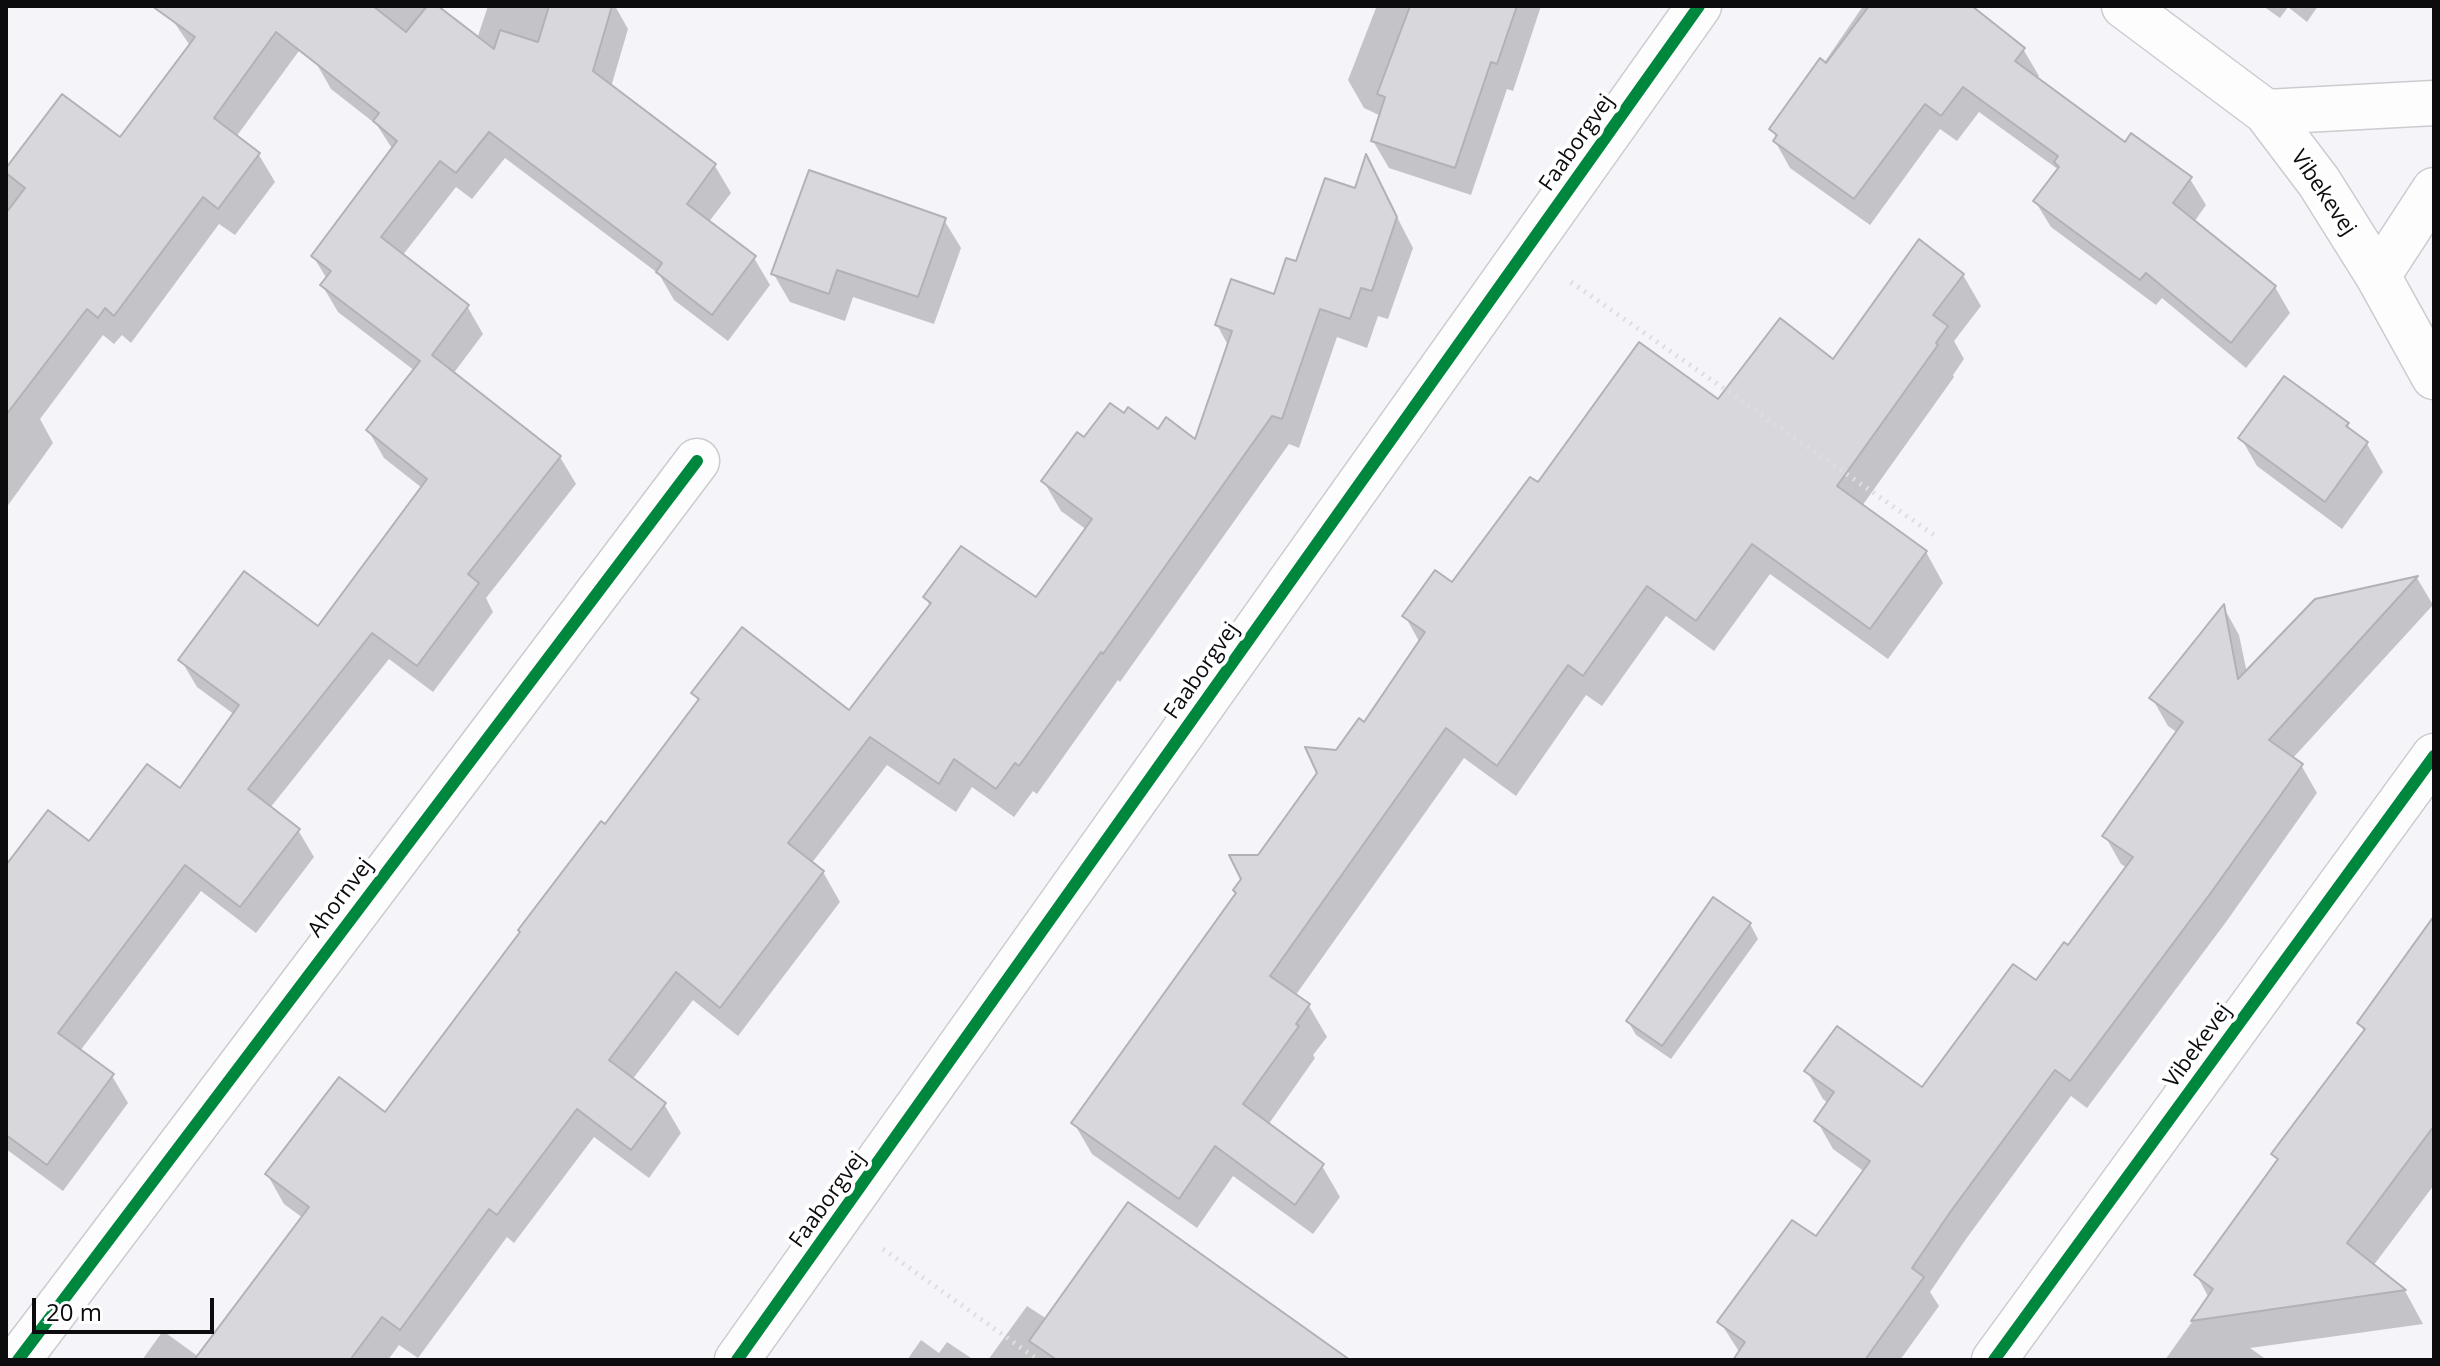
<!DOCTYPE html>
<style>
body{margin:0}
#map{position:relative;width:2440px;height:1366px;overflow:hidden;background:#f5f4f9;font-family:"Open Sans",sans-serif}
canvas{display:block}
.frame{position:absolute;inset:0;border:8px solid #0c0b0e;pointer-events:none}
.scale{position:absolute;left:32px;top:1298px;width:182px;height:36px;box-sizing:border-box;border:4px solid #0c0b0e;border-top:0;padding-left:10px;font-size:24px;line-height:28px;white-space:nowrap;color:#0c0b0e;-webkit-text-stroke:6px #fff;paint-order:stroke}
</style>
<div id="map">
<canvas width="2440" height="1366"></canvas>
<div class="frame"></div>
<div class="scale">20 m</div>
</div>
<script>
const g = document.querySelector('canvas').getContext('2d');
g.lineJoin = 'round';
function fillPath(path, color) { g.fillStyle = color; g.fill(path, 'evenodd'); }
const toPath = rows => new Path2D(rows.map(r => 'M' + r).join(''));
function strokePath(path, color, width, dash) { g.strokeStyle = color; g.lineWidth = width; g.lineCap = dash ? 'butt' : 'round'; g.setLineDash(dash || []); g.stroke(path); }
function write(font, color, halo, rows, align = 'center') {
  g.font = font + ' "Open Sans",sans-serif'; g.lineWidth = 8; g.setLineDash([]); g.textBaseline = 'middle'; g.strokeStyle = halo; g.fillStyle = color; for (const [text, x, y, turn = 0] of rows) {
    g.save(); g.translate(x, y); g.rotate((+turn || 0) * Math.PI / 180); g.textAlign = isNaN(turn) ? turn : align; if (halo) g.strokeText(text, 0, 0); g.fillText(text, 0, 0); g.restore();
  }
}
const shadow = toPath([
 [163,6,302,6,315,29,236,137,259,155,275,182,235,235,219,224,131,343,122,335,114,344,103,335,40,419,53,443,6,508,6,171,121,140,191,47],
 [332,6,435,6,477,39,488,6,615,6,628,29,611,87,715,166,731,193,708,223,754,258,770,285,728,341,674,300,659,274,505,158,472,199,456,187,402,256,467,306,483,334,453,374,560,457,576,484,486,598,493,612,433,692,389,659,270,808,298,830,314,857,256,933,201,891,80,1051,112,1076,128,1103,63,1191,6,1149,6,869,90,844,180,791,235,715,197,687,181,660,318,629,422,488,384,458,368,430,415,371,338,312,322,285,327,279,313,256,393,150,377,125,331,89,315,61],
 [1372,6,1541,6,1513,91,1507,89,1471,195,1389,168,1373,141,1381,116,1364,108,1348,80,1376,8],
 [1863,6,1966,6,2023,49,2039,76,2036,79,2125,145,2190,179,2206,205,2194,222,2275,287,2290,313,2246,368,2162,298,2156,305,2051,227,2035,201,2059,170,1979,112,1957,141,1940,129,1870,225,1790,168,1775,141,1777,139,1772,129,1824,63],
 [2263,6,2318,6,2307,22,2288,7,2280,18],
 [1367,159,1413,248,1388,319,1378,316,1367,348,1337,337,1299,448,1289,444,1120,682,1118,680,1037,794,1033,791,1014,817,972,787,956,812,887,765,811,864,823,872,840,902,738,1036,693,1000,632,1080,664,1104,681,1133,649,1178,594,1137,514,1243,507,1237,418,1358,399,1345,388,1360,142,1360,163,1331,199,1357,303,1218,284,1204,267,1174,386,1115,699,702,693,693,850,713,930,606,925,597,1037,600,1087,530,1061,511,1044,482,1085,440,1158,432,1196,442,1229,347,1217,325,1275,296,1356,190],
 [944,220,961,248,934,324,853,297,845,321,790,302,773,273],
 [1963,275,1981,306,1954,341,1964,359,1953,375,1954,377,1862,506,1926,552,1943,583,1888,659,1770,574,1714,651,1666,616,1602,706,1586,695,1516,796,1464,758,1295,996,1309,1006,1327,1037,1313,1055,1315,1058,1268,1125,1322,1166,1340,1197,1313,1234,1233,1176,1197,1228,1092,1154,1074,1123,1238,894,1259,857,1336,752,1364,724,1420,643,1405,616,1453,585,1538,485,1718,402,1834,362],
 [2284,378,2348,425,2353,434,2367,444,2383,472,2342,529,2257,466,2241,438],
 [2417,578,2433,605,2292,759,2301,765,2317,793,2226,922,2087,1108,2071,1096,1966,1239,1930,1292,1939,1306,1900,1360,1735,1360,1740,1353,1720,1322,1816,1238,1865,1172,1833,1149,1817,1121,1829,1104,1823,1099,1807,1071,1923,1090,2036,983,2068,947,2127,868,2121,864,2105,836,2178,733,2168,726,2152,698,2224,608,2239,635,2247,673,2316,601],
 [2434,920,2434,1185,2373,1266,2405,1291,2423,1324,2250,1348,2267,1360,2165,1360,2209,1298,2197,1276,2279,1163,2274,1154,2365,1033,2359,1023],
 [1750,924,1758,939,1671,1059,1636,1035,1628,1021],
 [1027,1306,1047,1319,1327,1360,988,1360],
 [921,1340,939,1353,947,1342,974,1360,907,1360]
]);
const building = toPath([
 [152,6,373,6,406,32,427,6,438,6,494,49,500,30,538,42,549,6,612,6,593,71,716,164,687,204,756,256,712,315,656,272,662,263,489,132,456,173,440,161,381,237,469,305,432,355,561,456,468,574,479,583,417,666,372,633,248,789,300,829,240,907,185,865,58,1033,114,1074,47,1165,6,1135,6,865,48,810,89,841,147,764,180,788,239,705,178,660,244,571,318,626,427,479,366,430,420,361,320,285,331,271,311,256,397,141,373,121,379,113,276,32,214,118,260,153,218,209,203,197,114,316,105,308,98,318,87,309,6,415,6,213,25,188,6,173,6,168,62,94,120,137,195,37,152,6],
 [1410,6,1517,6,1497,64,1491,62,1455,168,1371,141,1385,97,1377,94,1410,6],
 [1869,6,1972,6,2025,48,2015,61,2125,142,2131,133,2192,177,2173,203,2276,286,2231,343,2146,273,2140,280,2033,201,2059,167,2054,162,2058,156,1963,87,1941,116,1925,104,1854,199,1773,141,1777,135,1769,129,1820,58,1826,63,1869,6],
 [1366,154,1397,217,1372,291,1361,288,1350,319,1320,309,1282,419,1272,416,1103,654,1101,652,1019,766,1015,763,996,789,954,759,939,784,870,737,788,843,824,871,720,1008,676,972,609,1060,666,1103,631,1150,577,1109,497,1215,489,1209,400,1330,382,1317,350,1360,194,1360,309,1207,265,1174,339,1077,385,1112,520,932,518,930,601,821,605,824,699,699,691,693,742,627,849,710,931,603,923,597,961,546,1036,597,1092,519,1041,481,1077,432,1084,437,1110,403,1124,413,1128,407,1158,429,1166,417,1195,439,1232,331,1215,325,1231,279,1274,294,1286,258,1296,261,1325,178,1355,188,1366,154],
 [809,170,946,218,918,297,837,270,829,294,771,274,809,170],
 [1919,239,1964,274,1933,315,1948,326,1936,343,1938,345,1837,486,1927,551,1870,629,1752,544,1696,621,1647,586,1583,676,1568,665,1497,766,1446,728,1270,976,1310,1004,1296,1024,1299,1026,1243,1104,1324,1164,1295,1205,1215,1146,1179,1199,1071,1123,1236,893,1233,890,1241,879,1229,855,1258,855,1317,773,1305,747,1336,750,1359,718,1364,722,1425,632,1402,616,1435,570,1452,582,1530,477,1538,482,1639,342,1718,399,1780,318,1833,359,1919,239],
 [2284,376,2349,423,2346,426,2368,442,2325,502,2238,438,2284,376],
 [2418,576,2269,740,2303,764,2210,894,2070,1081,2055,1070,1951,1211,1912,1268,1924,1277,1865,1360,1733,1360,1745,1342,1717,1322,1792,1220,1816,1236,1870,1161,1814,1121,1834,1092,1804,1071,1837,1026,1922,1087,2013,964,2036,980,2064,942,2068,945,2133,857,2102,836,2183,722,2149,698,2224,604,2238,679,2315,599,2418,576],
 [1713,897,1751,923,1662,1046,1626,1021,1713,897],
 [2434,916,2434,1126,2347,1243,2406,1290,2191,1321,2213,1289,2194,1275,2278,1159,2271,1154,2365,1029,2357,1023,2434,916],
 [1128,1202,1350,1360,1057,1360,1029,1341,1128,1202]
]);
const path = toPath([
 [1571,282,1934,535],
 [883,1249,1038,1360]
]);
const minor = toPath([
 [2124,6,2266,112,2319,182,2378,276,2434,377],
 [2266,112,2434,103],
 [2378,276,2434,190],
 [18,1360,697,461],
 [737,1360,1699,6],
 [1994,1360,2434,756]
]);
const cycleway = toPath([
 [18,1360,697,461],
 [737,1360,1699,6],
 [1994,1360,2434,756]
]);
const streetNames = [
 ["Faaborgvej",1577,143,-55],
 ["Vibekevej",2323,193,56],
 ["Faaborgvej",1202,671,-55],
 ["Ahornvej",341,898,-53],
 ["Vibekevej",2198,1046,-54],
 ["Faaborgvej",828,1200,-54]
];
fillPath(shadow, '#0003');
fillPath(building, '#d8d7db');
strokePath(building, '#b2b1b5', 2);
strokePath(minor, '#cccbcf', 47);
strokePath(path, '#dedee0', 5, [2, 6]);
strokePath(minor, '#fefdfe', 44);
strokePath(cycleway, '#00873e', 12);
write('22px', '#0c0b0e', '#fff', streetNames);
</script>
